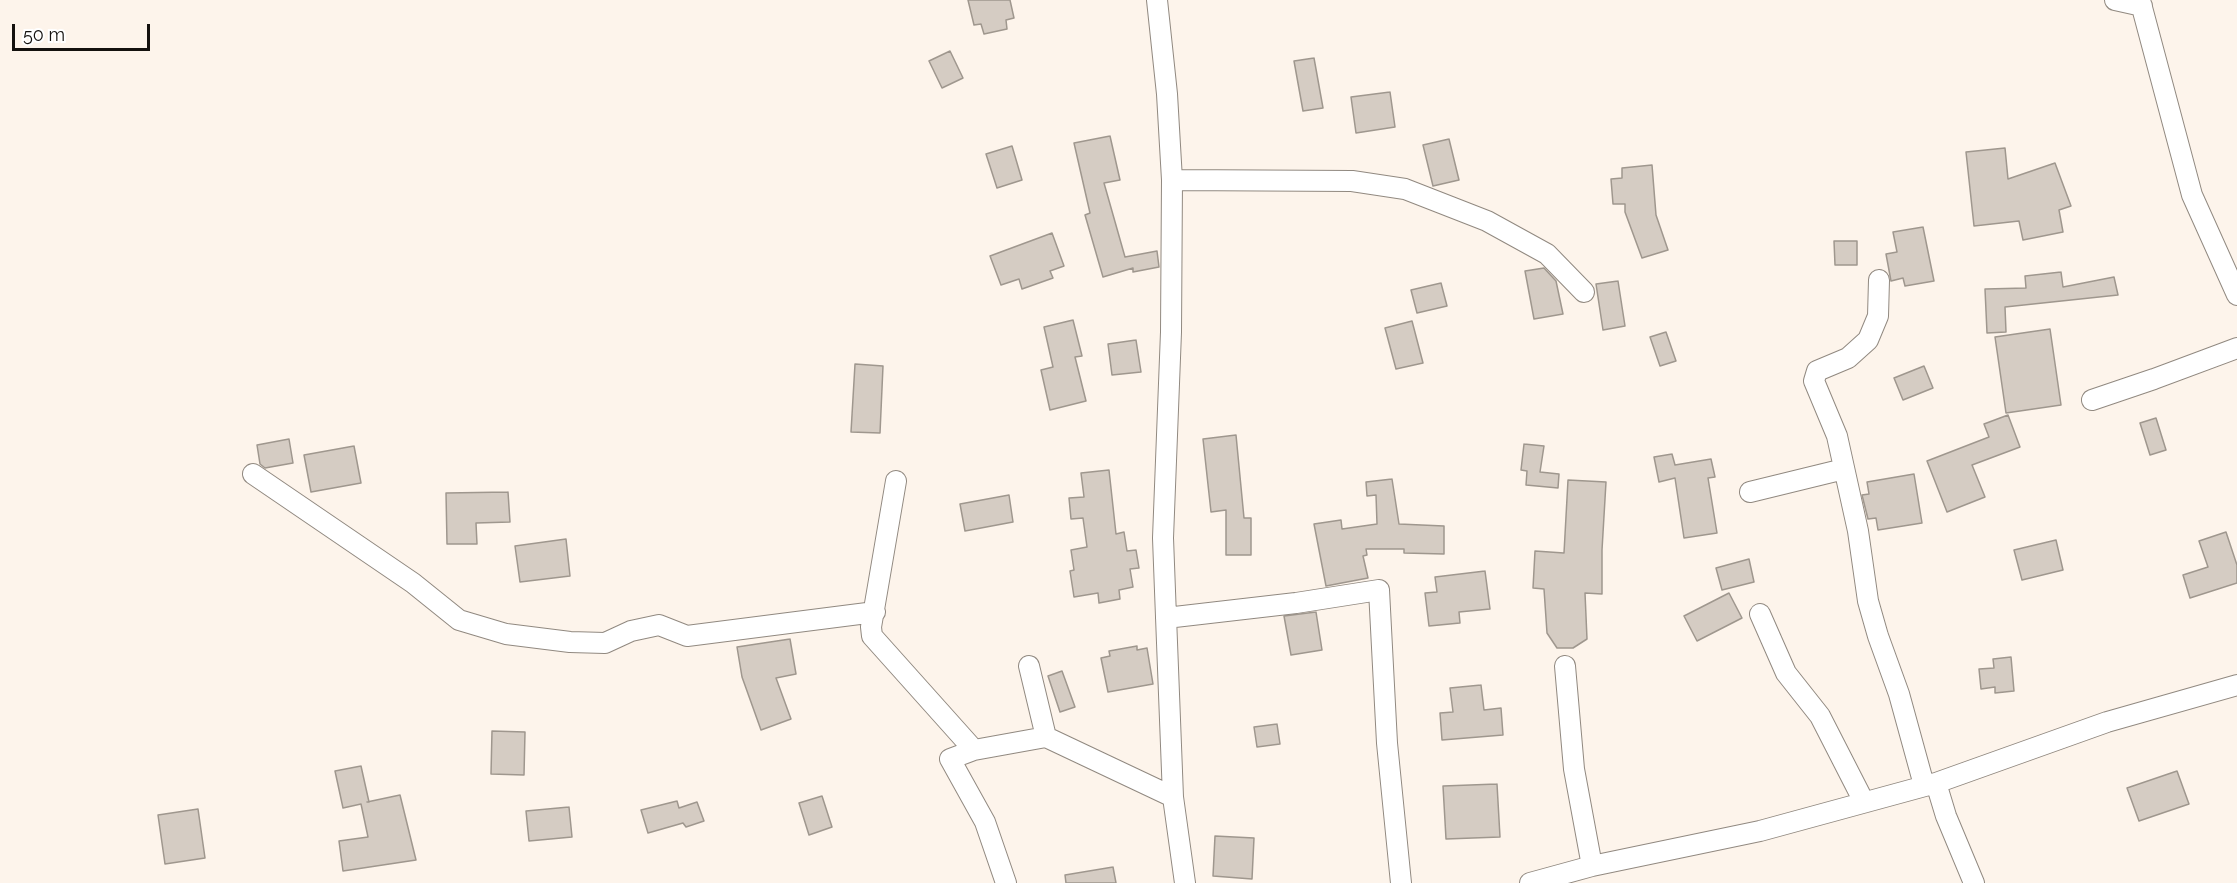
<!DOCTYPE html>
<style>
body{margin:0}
#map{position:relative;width:2237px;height:883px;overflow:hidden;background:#fdf4eb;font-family:Raleway,sans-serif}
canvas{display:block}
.scale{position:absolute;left:12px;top:24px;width:138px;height:27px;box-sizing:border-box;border:3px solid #14110e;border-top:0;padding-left:8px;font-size:18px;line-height:21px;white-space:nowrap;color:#14110e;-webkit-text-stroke:4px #fff;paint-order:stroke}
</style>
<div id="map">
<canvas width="2237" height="883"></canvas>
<div class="scale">50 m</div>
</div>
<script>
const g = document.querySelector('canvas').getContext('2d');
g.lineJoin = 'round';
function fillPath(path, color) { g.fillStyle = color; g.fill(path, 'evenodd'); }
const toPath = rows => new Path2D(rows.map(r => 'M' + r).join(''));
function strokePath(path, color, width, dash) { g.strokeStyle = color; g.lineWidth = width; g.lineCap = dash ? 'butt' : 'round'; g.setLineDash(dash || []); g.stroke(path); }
const building = toPath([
 [968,0,1010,0,1014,18,1006,20,1007,29,984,34,981,24,974,25,968,0],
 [950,51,963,78,942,88,929,61,950,51],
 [1314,58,1323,108,1303,111,1294,61,1314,58],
 [1390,92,1395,127,1356,133,1351,97,1390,92],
 [1110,136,1120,180,1104,183,1125,257,1157,251,1159,267,1133,272,1133,268,1103,277,1085,215,1090,213,1074,143,1110,136],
 [1449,139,1459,180,1433,186,1423,145,1449,139],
 [1012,146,1022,180,997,188,986,154,1012,146],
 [2005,148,2008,179,2055,163,2071,206,2059,210,2063,232,2023,240,2019,221,1974,226,1966,152,2005,148],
 [1652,165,1656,215,1668,250,1642,258,1625,212,1625,204,1613,204,1611,179,1622,178,1622,168,1652,165],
 [1923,227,1934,281,1905,286,1903,278,1891,281,1886,254,1897,252,1893,232,1923,227],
 [1052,233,1064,266,1050,271,1053,278,1022,289,1019,279,1001,285,990,256,1052,233],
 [1834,241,1857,241,1857,265,1835,265,1834,241],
 [1544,268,1556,281,1563,314,1534,319,1525,271,1544,268],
 [2061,272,2063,287,2114,277,2118,295,2005,307,2006,332,1987,333,1985,289,2026,288,2025,276,2061,272],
 [1618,281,1625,326,1603,330,1596,284,1618,281],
 [1441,283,1447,306,1417,313,1411,290,1441,283],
 [1073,320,1082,356,1075,357,1086,401,1050,410,1041,370,1053,367,1044,327,1073,320],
 [1412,321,1423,363,1396,369,1385,328,1412,321],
 [2050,329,2061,405,2006,413,1995,337,2050,329],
 [1666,332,1676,361,1660,366,1650,337,1666,332],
 [1136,340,1141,372,1112,375,1108,344,1136,340],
 [855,364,883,366,880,433,851,432,855,364],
 [1924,366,1933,388,1903,400,1894,378,1924,366],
 [2008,415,2020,447,1972,465,1985,497,1947,512,1927,461,1989,437,1984,424,2008,415],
 [2156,418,2166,450,2150,455,2140,423,2156,418],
 [1236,435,1244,518,1251,518,1251,555,1226,555,1226,510,1211,512,1203,439,1236,435],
 [289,439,293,463,265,468,260,464,257,445,289,439],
 [1524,444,1544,446,1540,472,1559,474,1558,488,1526,485,1527,471,1521,470,1524,444],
 [354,446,361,483,311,492,304,455,354,446],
 [1672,454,1675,465,1711,459,1715,477,1708,478,1717,533,1684,538,1675,478,1659,482,1654,457,1672,454],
 [1109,470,1116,534,1124,532,1127,551,1136,550,1139,568,1130,569,1133,587,1119,590,1120,599,1099,603,1098,593,1074,597,1070,571,1074,570,1071,550,1087,547,1083,518,1071,519,1069,498,1084,497,1081,473,1109,470],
 [1914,474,1922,523,1878,530,1876,518,1868,519,1862,495,1869,494,1867,482,1914,474],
 [1392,479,1399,524,1444,526,1444,554,1404,553,1404,549,1366,549,1367,555,1363,556,1368,578,1326,586,1314,524,1341,520,1342,529,1377,524,1376,495,1367,496,1366,482,1392,479],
 [1568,480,1606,482,1602,550,1602,594,1585,593,1587,639,1573,648,1557,648,1547,633,1544,589,1533,588,1535,551,1564,553,1568,480],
 [508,492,510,522,476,523,477,544,447,544,446,493,508,492],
 [1009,495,1013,522,965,531,960,504,1009,495],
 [2226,532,2237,565,2237,583,2190,598,2183,575,2208,567,2199,541,2226,532],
 [566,539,570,576,520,582,515,546,566,539],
 [2056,540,2063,570,2022,580,2014,550,2056,540],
 [1749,559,1754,582,1722,590,1716,568,1749,559],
 [1485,571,1490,609,1459,612,1460,623,1429,626,1425,593,1437,592,1435,577,1485,571],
 [1729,593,1742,618,1697,641,1684,616,1729,593],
 [1316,612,1322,650,1291,655,1284,616,1316,612],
 [790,639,796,674,776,678,791,719,761,730,742,677,737,647,790,639],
 [1137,646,1137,650,1147,648,1153,684,1108,692,1101,658,1110,656,1109,651,1137,646],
 [2011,657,2014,691,1995,693,1995,687,1981,689,1979,669,1994,668,1993,659,2011,657],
 [1062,671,1075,707,1060,712,1048,676,1062,671],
 [1481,685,1484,710,1501,708,1503,735,1442,740,1440,713,1453,712,1450,688,1481,685],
 [1277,724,1280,744,1257,747,1254,727,1277,724],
 [492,731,525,732,524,775,491,774,492,731],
 [361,766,369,802,367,802,400,795,416,860,343,871,339,841,368,837,361,804,343,808,335,771,361,766],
 [2177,771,2189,804,2139,821,2127,788,2177,771],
 [1497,784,1500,837,1446,839,1443,786,1497,784],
 [822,796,832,827,809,835,799,803,822,796],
 [677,801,679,808,697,802,704,821,686,827,683,823,648,833,641,810,677,801],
 [569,807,572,837,529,841,526,811,569,807],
 [198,809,205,858,165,864,158,815,198,809],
 [1215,836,1254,838,1252,879,1213,876,1215,836],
 [1113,867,1116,883,1066,883,1065,875,1113,867]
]);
const minor = toPath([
 [1157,0,1167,94,1172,180,1171,332,1163,538,1165,591,1173,797,1185,883],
 [2115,0,2142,6],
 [2140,0,2192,195,2237,295],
 [1172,180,1352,181,1405,189,1487,221,1547,254,1584,292],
 [1879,280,1878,316,1868,340,1848,358,1817,371,1814,381,1837,436,1858,531,1868,601,1878,636,1899,694,1924,785],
 [2092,400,2154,379,2237,348],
 [253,474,413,583,459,620,506,634,570,642,605,643,631,631,659,625,687,636,875,612],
 [896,481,871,627,872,636,974,750,1046,737],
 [1750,492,1844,469],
 [1760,614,1786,673,1820,716,1864,802],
 [1166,618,1296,603,1379,590,1387,743,1401,883],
 [1029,666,1046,737,1173,797],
 [1565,666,1574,769,1592,866],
 [974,750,950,759,985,822,1006,883],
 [1936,783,1946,816,1974,883],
 [1530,883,1592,866,1760,831,1936,783,2107,722,2237,685]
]);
fillPath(building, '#d5ccc3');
strokePath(building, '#9f978e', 1.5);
strokePath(minor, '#918980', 22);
strokePath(minor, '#fff', 20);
</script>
